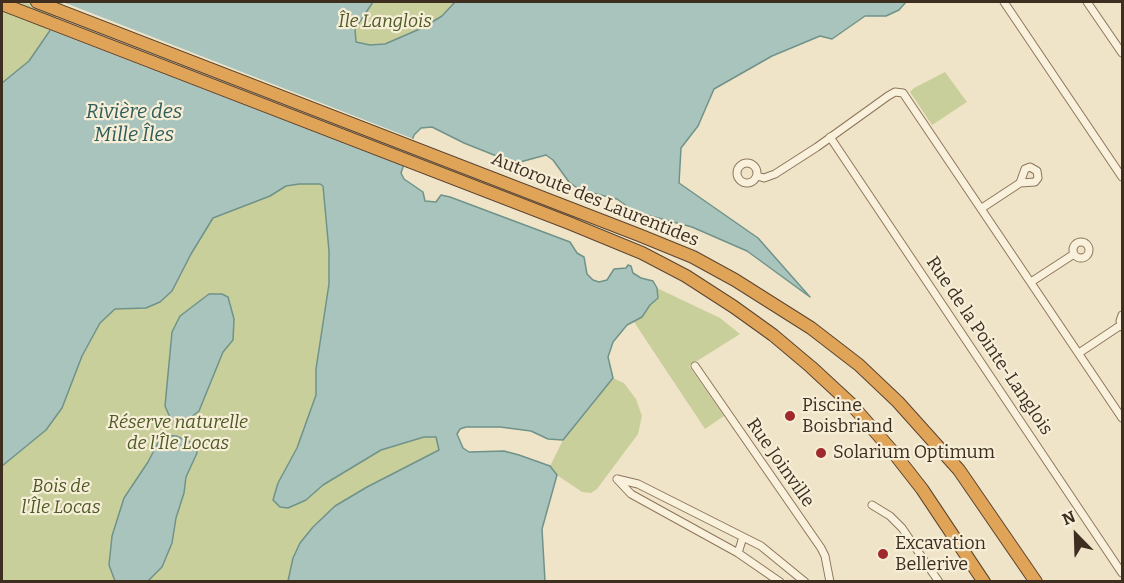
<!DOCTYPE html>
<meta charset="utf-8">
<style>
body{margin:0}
#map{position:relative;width:1124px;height:583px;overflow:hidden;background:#f0e4c8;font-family:Bitter,serif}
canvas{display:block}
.frame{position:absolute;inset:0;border:3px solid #3d2e20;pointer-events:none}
.north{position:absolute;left:1046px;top:505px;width:60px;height:60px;-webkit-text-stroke:4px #f7eed8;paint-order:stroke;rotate:337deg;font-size:16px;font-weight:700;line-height:24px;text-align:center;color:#3d2e20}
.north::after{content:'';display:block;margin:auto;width:21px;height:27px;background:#3d2e20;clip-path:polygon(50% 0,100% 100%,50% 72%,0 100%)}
</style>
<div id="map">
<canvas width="1124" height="583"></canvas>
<div class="frame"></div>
<div class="north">N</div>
</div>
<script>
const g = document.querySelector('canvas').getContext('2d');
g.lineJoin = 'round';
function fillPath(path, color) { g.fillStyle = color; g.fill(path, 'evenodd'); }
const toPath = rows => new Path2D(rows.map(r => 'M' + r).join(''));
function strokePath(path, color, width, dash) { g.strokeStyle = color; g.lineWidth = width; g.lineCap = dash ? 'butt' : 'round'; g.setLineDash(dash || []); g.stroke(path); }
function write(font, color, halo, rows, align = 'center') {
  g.font = font + ' Bitter,serif'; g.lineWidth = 4.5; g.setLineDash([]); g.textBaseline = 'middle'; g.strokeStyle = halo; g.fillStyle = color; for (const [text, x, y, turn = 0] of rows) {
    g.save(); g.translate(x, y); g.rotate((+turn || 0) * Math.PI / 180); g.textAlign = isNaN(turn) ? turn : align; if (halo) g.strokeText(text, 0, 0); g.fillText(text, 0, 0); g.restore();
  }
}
const green = toPath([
 [2,2,67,2,62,13,29,61,2,83],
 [373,2,455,2,442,16,422,28,385,44,370,45,356,42,355,29],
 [945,72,967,102,932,125,910,92,914,88],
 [291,123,448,415,457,471,310,581,2,582,2,435,64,342],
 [657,288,720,318,740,334,689,366,724,416,705,429,634,322,642,317,650,305,658,298],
 [613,378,624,383,636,399,642,416,638,434,597,489,591,493,582,492,557,475,550,466,563,440]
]);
const water = toPath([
 [67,2,373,2,355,29,356,42,370,45,385,44,422,28,442,16,455,2,906,2,899,10,886,16,865,16,832,39,820,36,772,56,714,89,698,126,681,148,679,183,758,238,810,297,747,251,692,227,647,215,644,219,635,216,635,212,617,199,580,190,569,182,553,160,546,155,520,162,504,159,464,143,432,127,421,128,414,135,401,173,404,179,423,192,425,201,436,202,441,195,450,197,570,242,577,253,584,257,587,274,593,280,599,282,607,280,614,269,626,268,628,265,631,266,633,273,641,278,653,281,657,288,658,298,650,305,642,317,627,325,613,342,608,357,613,378,563,440,548,439,531,431,500,427,466,427,460,429,457,434,463,448,469,452,504,451,519,455,550,466,557,475,542,529,545,581,288,581,293,558,300,543,313,527,335,506,367,487,439,450,436,437,424,437,381,450,323,485,306,500,288,508,280,507,273,500,278,483,297,448,316,395,316,369,329,284,329,251,323,186,320,184,299,184,286,186,270,196,213,218,191,254,172,291,160,302,146,308,115,309,100,323,82,356,62,408,46,430,2,466,2,83,29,61,62,13,67,2],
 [209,294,222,294,228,297,234,319,233,340,223,352,199,411,185,422,171,420,165,406,172,332,180,316,209,294],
 [162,435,176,436,195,444,197,453,186,477,184,493,176,518,172,543,162,567,148,581,115,581,109,565,112,536,124,498,148,462,162,435]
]);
const pier = toPath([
 [63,2,416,140,405,167,47,29,60,12]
]);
const street = toPath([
 [1004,2,1122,177],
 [1087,2,1122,53],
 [830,137,1122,573],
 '737 173a10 10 0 1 1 20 0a10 10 0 1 1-20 0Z',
 [757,176,764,178,775,174,817,147,888,96,895,92,903,93,1122,418],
 [982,208,1020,183,1035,182,1038,178,1037,171,1030,167,1025,169,1020,183],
 '1073 250a8 8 0 1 1 16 0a8 8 0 1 1-16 0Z',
 [1031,282,1074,254],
 [1122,315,1120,321,1122,327],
 [1079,353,1121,325],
 [695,366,821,548,825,556,830,582],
 [617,479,638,484,761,546,805,582],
 [617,479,631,494,738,553,780,582],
 [872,505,890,516,902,528,939,582],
 [738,553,743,537]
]);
const highway = toPath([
 [37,2,639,235,693,257,735,280,811,328,859,365,898,402,959,470,1036,582],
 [2,4,569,223,642,253,686,276,734,307,773,335,811,367,851,404,893,452,922,489,984,582]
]);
const markers = [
 [790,416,6,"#9e2a2b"],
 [821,453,6,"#9e2a2b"],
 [883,554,6,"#9e2a2b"]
];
const parkNames = [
 ["Île Langlois",385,22],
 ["Réserve naturelle",178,423],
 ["de l'Île Locas",178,444],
 ["Bois de",61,487],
 ["l'Île Locas",61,508]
];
const streetNames = [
 ["Autoroute des Laurentides",595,200,22],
 ["Rue de la Pointe-Langlois",989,346,56],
 ["Rue Joinville",780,463,55]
];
const poiNames = [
 ["Piscine",802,406],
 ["Boisbriand",802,427],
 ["Solarium Optimum",833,453],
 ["Excavation",895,544],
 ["Bellerive",895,565]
];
const waterNames = [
 ["Rivière des",134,112],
 ["Mille Îles",134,135]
];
fillPath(green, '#c9cf9b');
fillPath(water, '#a9c4bc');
strokePath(water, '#6f938a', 1.5);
fillPath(pier, '#f0e4c8');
strokePath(street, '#8d765c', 9);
strokePath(highway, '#5b4430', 14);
strokePath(street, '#faf1dc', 7);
strokePath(highway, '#e0a458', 12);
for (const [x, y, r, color] of markers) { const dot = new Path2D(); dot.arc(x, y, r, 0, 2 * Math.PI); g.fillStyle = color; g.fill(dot); strokePath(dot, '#f7eed8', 2); }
write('italic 18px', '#4d5a26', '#f7eed8', parkNames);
write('18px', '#3d2e20', '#f7eed8', streetNames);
write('18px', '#3d2e20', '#f7eed8', poiNames, 'left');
write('italic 20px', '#2f5d5a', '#f7eed8', waterNames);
</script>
